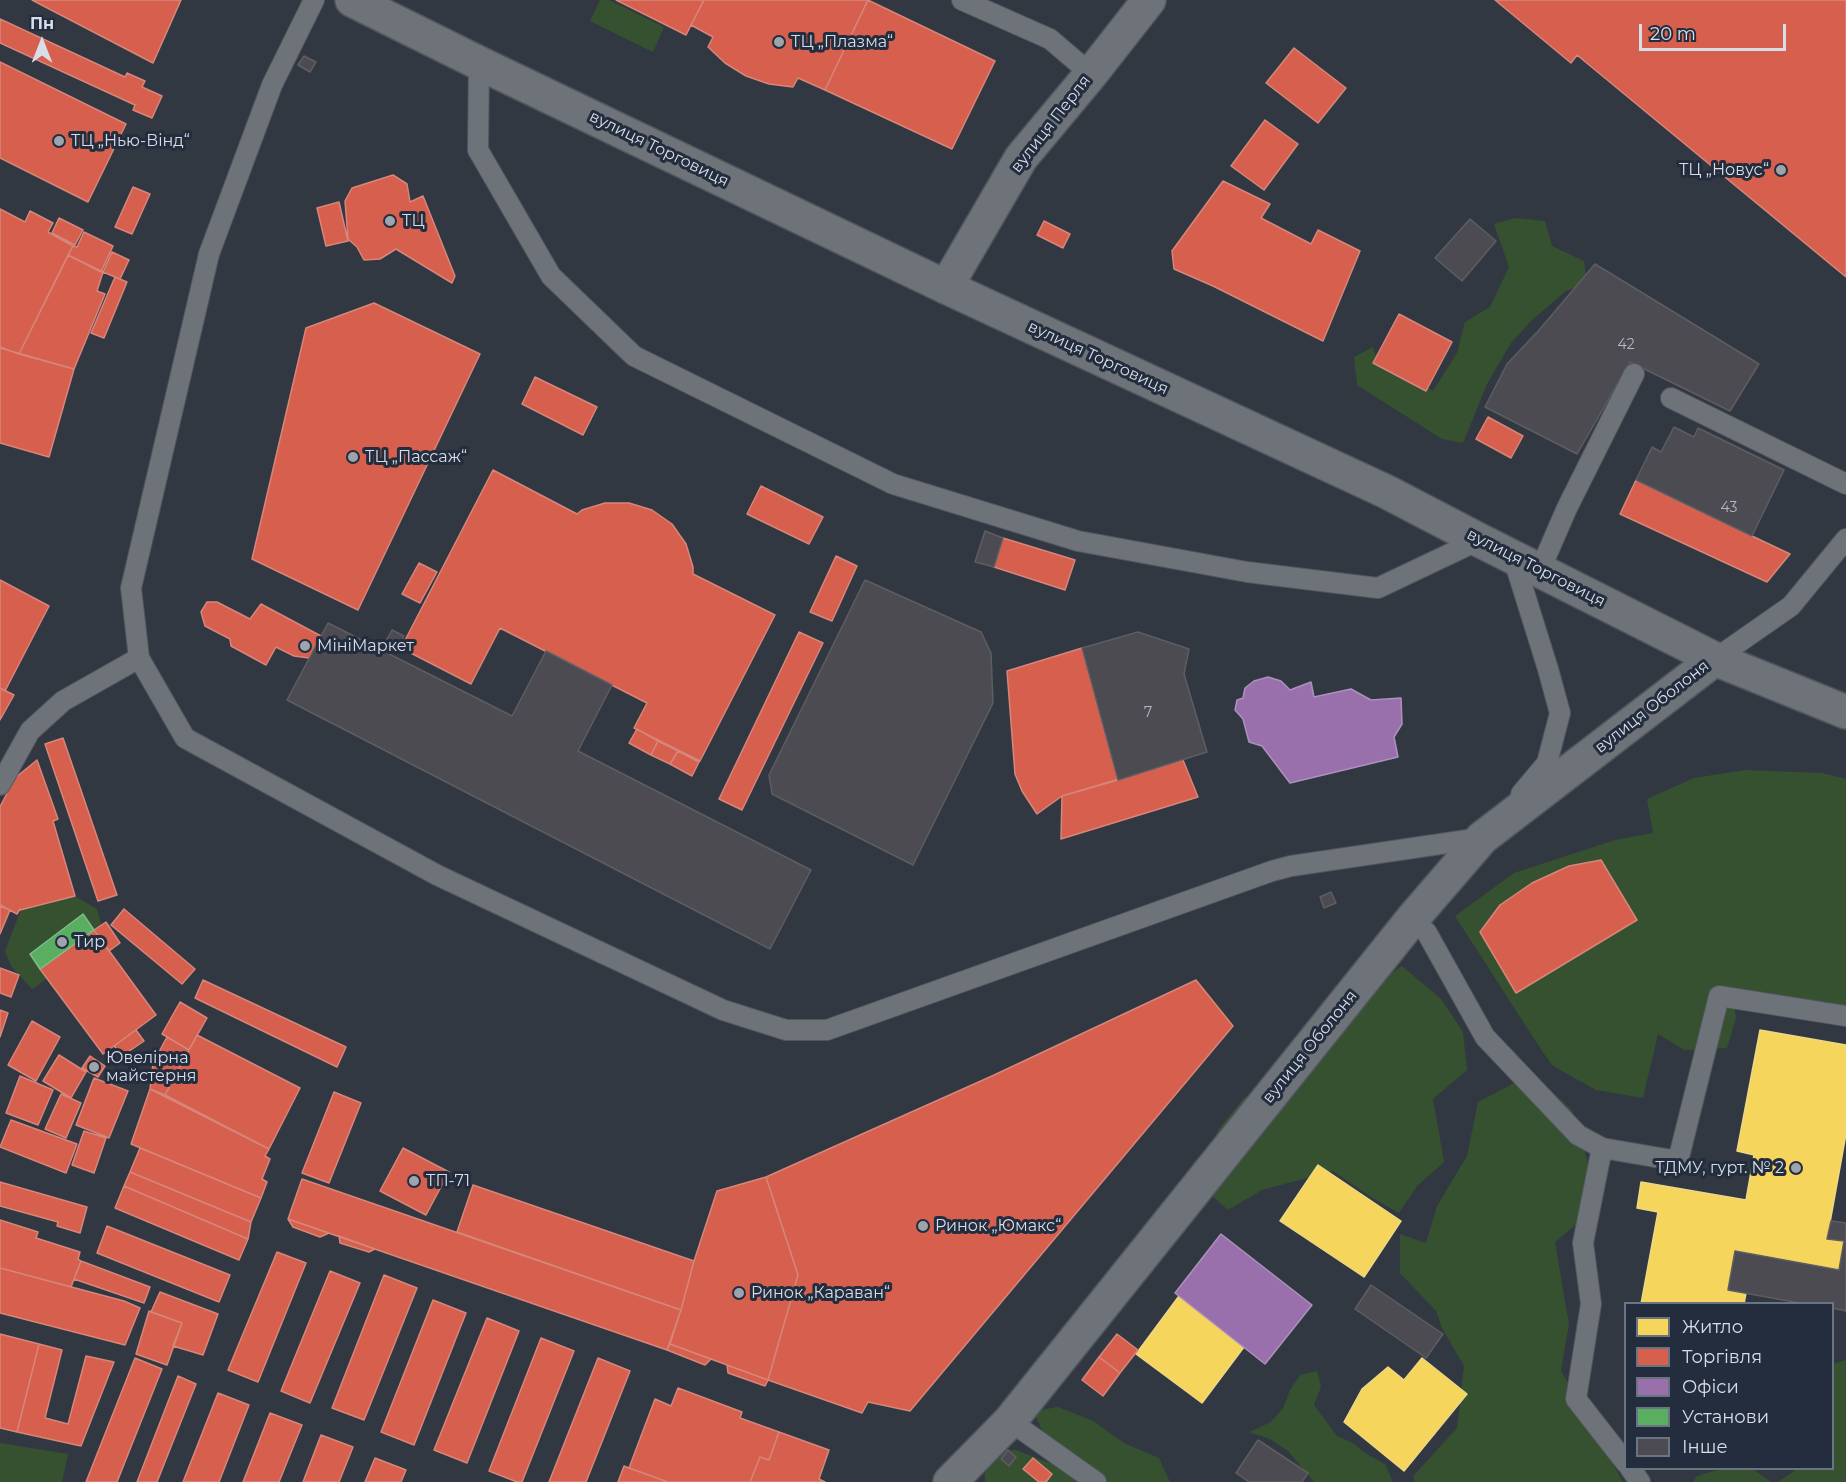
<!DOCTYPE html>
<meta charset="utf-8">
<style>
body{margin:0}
#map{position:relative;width:1846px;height:1482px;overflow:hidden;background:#323841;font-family:Montserrat,sans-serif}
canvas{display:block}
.legend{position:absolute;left:1624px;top:1302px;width:210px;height:168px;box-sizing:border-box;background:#232d3d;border:2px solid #6b7482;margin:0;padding:8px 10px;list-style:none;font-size:18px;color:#d8dee9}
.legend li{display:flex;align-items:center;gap:12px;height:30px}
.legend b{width:30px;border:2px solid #6b7482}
.north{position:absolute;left:12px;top:12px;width:60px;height:60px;-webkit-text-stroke:4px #232d3d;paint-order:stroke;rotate:0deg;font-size:16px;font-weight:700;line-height:24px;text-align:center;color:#d8dee9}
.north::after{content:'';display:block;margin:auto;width:21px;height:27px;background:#d8dee9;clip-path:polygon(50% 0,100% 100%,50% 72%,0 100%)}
.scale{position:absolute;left:1639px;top:24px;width:147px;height:27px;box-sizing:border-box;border:3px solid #d8dee9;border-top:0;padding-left:8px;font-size:18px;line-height:21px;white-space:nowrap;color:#d8dee9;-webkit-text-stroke:4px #232d3d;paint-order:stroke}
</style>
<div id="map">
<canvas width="1846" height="1482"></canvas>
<ul class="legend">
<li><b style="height:16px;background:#f6d55c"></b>Житло</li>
<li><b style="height:16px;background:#d6604d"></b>Торгівля</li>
<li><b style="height:16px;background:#9970ab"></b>Офіси</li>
<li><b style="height:16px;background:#5aae61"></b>Установи</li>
<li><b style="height:16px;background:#4c4b51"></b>Інше</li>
</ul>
<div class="north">Пн</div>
<div class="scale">20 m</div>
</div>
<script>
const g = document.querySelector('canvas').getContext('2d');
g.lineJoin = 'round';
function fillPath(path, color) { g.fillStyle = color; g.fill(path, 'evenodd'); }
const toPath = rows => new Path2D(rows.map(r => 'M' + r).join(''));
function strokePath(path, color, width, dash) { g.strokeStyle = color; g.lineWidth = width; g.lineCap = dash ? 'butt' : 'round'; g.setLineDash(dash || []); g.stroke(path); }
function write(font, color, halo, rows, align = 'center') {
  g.font = font + ' Montserrat,sans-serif'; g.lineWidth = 6; g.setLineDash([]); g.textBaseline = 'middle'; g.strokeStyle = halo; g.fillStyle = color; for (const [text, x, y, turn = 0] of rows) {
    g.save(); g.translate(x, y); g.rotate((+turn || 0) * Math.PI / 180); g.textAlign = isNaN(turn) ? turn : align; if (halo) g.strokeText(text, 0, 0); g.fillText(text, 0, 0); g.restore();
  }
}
const green = toPath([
 [600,0,609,0,664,27,653,52,590,21],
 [1516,218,1545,221,1552,246,1584,261,1587,283,1566,291,1533,319,1511,343,1487,384,1463,443,1442,439,1357,385,1354,357,1373,347,1378,363,1400,369,1433,391,1457,353,1465,322,1490,307,1509,267,1494,224],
 [1746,770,1822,773,1846,779,1846,1017,1733,996,1736,1018,1727,1048,1684,1050,1658,1034,1643,1098,1596,1090,1553,1066,1544,1054,1455,916,1514,873,1615,840,1653,833,1647,799,1694,778],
 [66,891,97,909,103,931,64,962,44,981,32,989,11,966,5,951,24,902],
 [1402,966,1441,999,1463,1032,1467,1070,1433,1099,1444,1162,1417,1186,1399,1213,1371,1197,1333,1171,1262,1190,1228,1210,1201,1186,1207,1175,1218,1130,1244,1098,1294,1080,1355,998],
 [1514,1083,1550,1090,1572,1110,1589,1166,1585,1217,1555,1242,1569,1324,1561,1371,1623,1482,1415,1482,1413,1476,1457,1428,1464,1366,1442,1328,1436,1311,1400,1273,1400,1234,1426,1243,1437,1206,1467,1156,1478,1102],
 [1846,1360,1846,1482,1778,1482,1797,1469,1832,1468,1833,1364],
 [1317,1371,1321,1387,1314,1405,1337,1436,1351,1442,1367,1454,1385,1464,1393,1482,1314,1482,1288,1451,1270,1439,1249,1432,1271,1422,1283,1408,1290,1390,1300,1375],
 [1058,1407,1093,1421,1124,1443,1159,1458,1170,1482,1100,1482,1048,1446,1034,1411],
 [0,1443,68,1454,62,1482,0,1482],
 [999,1449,1016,1450,1052,1464,1068,1474,1076,1482,985,1482,985,1461],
 [1721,1469,1753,1469,1771,1482,1693,1482,1697,1476]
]);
const homes = toPath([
 [1760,1030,1846,1045,1846,1134,1827,1239,1844,1241,1839,1270,1735,1251,1728,1290,1746,1293,1744,1304,1641,1304,1658,1212,1637,1208,1641,1182,1746,1200,1754,1155,1737,1151,1760,1030],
 [1318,1165,1401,1221,1364,1277,1280,1221,1318,1165],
 [1179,1296,1244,1347,1202,1403,1136,1354,1179,1296],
 [1422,1358,1467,1394,1404,1471,1344,1422,1362,1389,1388,1367,1404,1380,1422,1358]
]);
const shops = toPath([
 [32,0,181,0,153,63,32,0],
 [616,0,704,0,686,35,616,0],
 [704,0,868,0,825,90,798,78,793,87,769,84,746,76,725,63,708,47,713,37,691,25,704,0],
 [868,0,995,61,952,149,825,90,868,0],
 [1495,0,1846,0,1846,277,1577,55,1571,63,1495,0],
 [0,19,125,77,127,73,145,81,142,87,162,96,152,118,133,110,135,105,0,43,0,19],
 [1294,48,1346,88,1318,123,1266,83,1294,48],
 [0,62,126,124,88,202,0,158,0,62],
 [1265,120,1298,144,1264,190,1231,166,1265,120],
 [393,175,407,184,410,202,423,196,455,276,452,283,396,249,380,259,364,260,357,247,348,239,345,201,352,188,393,175],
 [1223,181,1270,204,1261,218,1311,244,1318,230,1360,251,1323,341,1213,286,1174,269,1172,251,1223,181],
 [133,187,150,194,132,234,115,227,133,187],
 [339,202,348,241,326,246,317,208,339,202],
 [0,209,25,222,30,211,53,223,48,232,73,246,19,354,0,347,0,209],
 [59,218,83,230,75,245,52,233,59,218],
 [1044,221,1070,234,1063,248,1037,235,1044,221],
 [84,232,113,246,101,272,68,255,73,246,77,247,84,232],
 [112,252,129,260,120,279,103,272,112,252],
 [68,255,103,272,97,291,105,294,74,369,19,354,68,255],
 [115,277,127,282,104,338,91,333,115,277],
 [374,303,480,354,358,610,252,559,306,328,374,303],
 [1399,314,1452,342,1426,391,1373,363,1399,314],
 [0,348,74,369,49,457,0,443,0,348],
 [535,377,597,407,583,435,522,404,535,377],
 [1488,417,1523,436,1511,458,1476,439,1488,417],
 [493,470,577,514,582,510,605,503,629,503,652,510,672,524,686,544,693,567,693,574,775,615,700,761,634,728,647,703,500,628,471,684,401,648,493,470],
 [1636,480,1752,536,1790,554,1767,582,1620,514,1636,480],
 [761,486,823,517,809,544,747,514,761,486],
 [1003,538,1075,560,1065,590,994,567,1003,538],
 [836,556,857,566,832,621,810,612,836,556],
 [419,563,437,572,420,603,402,594,419,563],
 [0,580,49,606,5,691,0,688,0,580],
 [207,602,217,602,250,619,261,604,321,636,309,658,294,656,276,647,266,665,231,646,230,639,205,626,201,612,207,602],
 [799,632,823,643,742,810,719,799,799,632],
 [1082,648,1118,780,1062,796,1037,814,1022,791,1015,774,1007,671,1082,648],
 [362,669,382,679,372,700,352,690,362,669],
 [0,688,14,695,0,720,0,688],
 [637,729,658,741,651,755,629,743,637,729],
 [63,738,117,895,98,901,45,744,63,738],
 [658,741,678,751,670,764,651,755,658,741],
 [678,751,699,762,692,776,670,764,678,751],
 [37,760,58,819,53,821,75,896,20,910,20,909,17,914,0,905,0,807,15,778,37,760],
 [1183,760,1198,797,1061,839,1062,796,1183,760],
 [1601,860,1637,920,1516,993,1480,932,1500,905,1532,883,1569,866,1601,860],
 [0,906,10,910,0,934,0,906],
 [124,909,195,969,182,984,111,925,124,909],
 [106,922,120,943,109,951,94,930,106,922],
 [94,930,156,1015,103,1054,40,969,94,930],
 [0,968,19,975,11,997,0,993,0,968],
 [203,980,346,1047,337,1067,195,998,203,980],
 [1196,980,1233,1026,910,1411,868,1402,862,1413,768,1380,798,1275,766,1177,992,1076,1196,980],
 [180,1002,207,1018,189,1050,162,1034,180,1002],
 [0,1010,8,1013,0,1037,0,1010],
 [32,1021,60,1037,36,1081,8,1065,32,1021],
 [136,1030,144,1041,122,1056,114,1046,136,1030],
 [197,1035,300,1088,269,1149,165,1095,197,1035],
 [167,1037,189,1050,165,1095,150,1089,153,1063,167,1037],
 [59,1055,86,1072,71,1098,43,1081,59,1055],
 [90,1056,105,1066,98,1077,82,1068,90,1056],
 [20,1076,53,1090,38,1125,6,1113,20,1076],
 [94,1078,128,1091,109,1138,76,1125,94,1078],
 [150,1089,269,1149,265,1156,270,1159,262,1179,267,1182,261,1198,131,1144,150,1089],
 [334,1092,361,1103,329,1183,302,1173,334,1092],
 [61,1094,81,1103,66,1138,45,1129,61,1094],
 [11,1120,77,1144,66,1173,0,1147,11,1120],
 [84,1131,106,1138,94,1173,72,1165,84,1131],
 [140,1148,261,1198,251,1222,130,1172,140,1148],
 [403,1148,449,1172,426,1215,380,1191,403,1148],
 [130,1172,251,1222,248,1239,124,1186,130,1172],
 [766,1177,798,1275,768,1380,670,1344,681,1310,694,1261,717,1191,766,1177],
 [302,1179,681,1310,667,1350,288,1219,302,1179],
 [0,1182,87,1207,80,1233,57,1226,58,1222,0,1206,0,1182],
 [473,1185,694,1261,681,1310,457,1232,473,1185],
 [124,1186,248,1239,239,1260,115,1208,124,1186],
 [288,1219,329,1233,320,1237,293,1227,288,1219],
 [0,1220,38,1232,36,1238,80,1252,78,1259,81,1261,71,1287,0,1268,0,1220],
 [107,1226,230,1275,219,1302,97,1253,107,1226],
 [339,1236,375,1249,369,1252,340,1243,339,1236],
 [277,1252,306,1263,258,1382,228,1370,277,1252],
 [81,1261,150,1287,144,1303,74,1279,81,1261],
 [0,1268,124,1301,140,1308,125,1345,0,1313,0,1268],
 [330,1271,360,1283,310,1403,281,1391,330,1271],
 [384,1275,417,1288,364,1420,332,1408,384,1275],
 [160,1292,218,1314,203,1355,173,1346,182,1323,151,1312,160,1292],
 [433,1300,466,1313,414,1445,381,1432,433,1300],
 [149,1311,182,1323,167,1365,136,1354,149,1311],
 [487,1318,519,1331,467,1463,434,1450,487,1318],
 [0,1334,39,1344,17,1432,0,1428,0,1334],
 [1117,1334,1138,1350,1120,1373,1099,1357,1117,1334],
 [541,1338,574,1351,522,1482,517,1482,489,1471,541,1338],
 [39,1344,62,1350,45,1418,68,1424,86,1356,114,1362,81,1446,17,1432,39,1344],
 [670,1344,711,1359,705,1365,667,1350,670,1344],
 [1099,1357,1120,1373,1103,1396,1082,1380,1099,1357],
 [135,1358,162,1369,117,1482,86,1482,135,1358],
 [598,1358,630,1371,586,1482,549,1482,598,1358],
 [727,1365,768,1380,765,1386,728,1373,727,1365],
 [178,1376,196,1384,157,1482,137,1482,178,1376],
 [678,1388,742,1412,740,1418,779,1432,769,1460,760,1457,750,1482,668,1482,629,1468,655,1399,671,1406,678,1388],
 [218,1393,249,1405,219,1482,183,1482,218,1393],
 [270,1413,302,1425,279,1482,243,1482,270,1413],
 [779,1432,829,1450,819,1479,825,1482,750,1482,760,1457,769,1460,779,1432],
 [321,1435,353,1447,339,1482,303,1482,321,1435],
 [375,1458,406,1470,401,1482,365,1482,375,1458],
 [1033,1458,1052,1474,1046,1482,1039,1482,1023,1469,1033,1458],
 [624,1466,629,1468,668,1482,618,1482,624,1466]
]);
const offices = toPath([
 [1268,677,1281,681,1290,690,1311,682,1314,697,1351,689,1371,700,1401,698,1402,724,1394,737,1398,757,1290,783,1262,746,1249,742,1243,719,1235,710,1237,700,1243,698,1245,688,1254,681,1268,677],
 [1221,1234,1312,1305,1265,1364,1175,1293,1221,1234]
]);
const public = toPath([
 [83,914,94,930,40,969,30,954,83,914]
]);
const building = toPath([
 [304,56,316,62,310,72,298,65,304,56],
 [1470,219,1496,241,1462,281,1435,258,1470,219],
 [1595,264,1759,364,1730,411,1630,362,1577,454,1485,407,1507,364,1540,329,1595,264],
 [1674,427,1694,437,1698,428,1784,470,1752,536,1636,480,1652,447,1661,452,1674,427],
 [985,531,1003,538,994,567,975,562,985,531],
 [865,580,981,632,991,653,993,703,913,865,772,794,769,775,865,580],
 [328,623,512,716,546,651,612,685,578,751,811,870,770,949,287,700,328,623],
 [392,630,404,636,398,647,386,641,392,630],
 [1138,632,1189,649,1184,674,1207,752,1118,780,1082,648,1138,632],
 [1331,892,1336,903,1324,908,1320,897,1331,892],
 [1831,1221,1846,1223,1846,1311,1832,1308,1832,1304,1805,1304,1728,1290,1735,1251,1839,1270,1844,1241,1827,1239,1831,1221],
 [1371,1285,1443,1334,1426,1358,1355,1309,1371,1285],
 [1258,1440,1308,1473,1302,1482,1249,1482,1236,1473,1258,1440],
 [1008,1450,1016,1457,1009,1466,1001,1459,1008,1450]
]);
const service = toPath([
 [314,0,272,85,209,254,131,588,139,658,185,738,437,875,723,1010,786,1030,827,1030,1272,871,1291,866,1481,838],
 [962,0,1050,39,1091,74],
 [479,63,478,150,551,276,634,356,893,484,1078,541,1247,572,1378,588,1479,540],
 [1671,398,1846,484],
 [1513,557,1548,669,1560,713,1547,763,1521,794],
 [1540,570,1567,508,1634,374],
 [1715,659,1791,606,1846,539],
 [0,785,30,731,63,701,139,658],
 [1413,918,1427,933,1485,1037,1578,1135,1602,1148,1583,1243,1591,1304,1576,1399,1626,1463],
 [1602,1148,1678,1161,1719,996,1846,1016],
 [1010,1421,1096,1482],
 [1630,1468,1640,1482]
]);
const minor = toPath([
 [946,287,1021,158,1091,74,1149,0],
 [950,1482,1010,1421,1413,918,1482,838,1715,659]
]);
const secondary = toPath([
 [352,0,479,63,946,287,1387,492,1479,540,1715,659,1846,712]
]);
const markers = [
 [779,42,6,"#9ea4ae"],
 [59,141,6,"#9ea4ae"],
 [1781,170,6,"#9ea4ae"],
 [390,221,6,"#9ea4ae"],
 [353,457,6,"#9ea4ae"],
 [305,646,6,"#9ea4ae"],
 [62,942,6,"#9ea4ae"],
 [94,1067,6,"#9ea4ae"],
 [1796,1168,6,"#9ea4ae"],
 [414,1181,6,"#9ea4ae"],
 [923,1226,6,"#9ea4ae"],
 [739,1293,6,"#9ea4ae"]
];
const numberNames = [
 ["42",1626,345],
 ["43",1729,508],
 ["7",1148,713]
];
const poiNames = [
 ["ТЦ „Плазма“",791,42],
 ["ТЦ „Нью-Вінд“",71,141],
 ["ТЦ „Новус“",1769,170,"right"],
 ["ТЦ",402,221],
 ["ТЦ „Пассаж“",365,457],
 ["МініМаркет",317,646],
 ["Тир",74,942],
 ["Ювелірна",106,1058],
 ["майстерня",106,1076],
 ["ТДМУ, гурт. № 2",1784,1168,"right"],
 ["ТП-71",426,1181],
 ["Ринок „Юмакс“",935,1226],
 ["Ринок „Караван“",751,1293]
];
const streetNames = [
 ["вулиця Перля",1051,124,-52],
 ["вулиця Торговиця",659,149,26],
 ["вулиця Торговиця",1098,358,25],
 ["вулиця Торговиця",1536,568,27],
 ["вулиця Оболоня",1652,707,-38],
 ["вулиця Оболоня",1310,1047,-51]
];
fillPath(green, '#355130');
fillPath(homes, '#f6d55c');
strokePath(homes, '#edd886', 1.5);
fillPath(shops, '#d6604d');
strokePath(shops, '#d7867c', 1.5);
fillPath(offices, '#9970ab');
strokePath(offices, '#ac91be', 1.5);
fillPath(public, '#5aae61');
strokePath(public, '#80bc8a', 1.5);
fillPath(building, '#4c4b51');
strokePath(building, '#5e5d63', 1.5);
strokePath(service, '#51565e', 22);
strokePath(minor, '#51565e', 36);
strokePath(secondary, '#51565e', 36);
strokePath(service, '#6e737a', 20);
strokePath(minor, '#6e737a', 33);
strokePath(secondary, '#6e737a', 33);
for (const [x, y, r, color] of markers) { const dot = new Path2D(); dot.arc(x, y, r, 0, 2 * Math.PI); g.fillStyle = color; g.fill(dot); strokePath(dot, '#232d3d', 2); }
write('14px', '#b5b9c3', null, numberNames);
write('16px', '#d8dee9', '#232d3d', poiNames, 'left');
write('16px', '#d8dee9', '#232d3d', streetNames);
</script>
